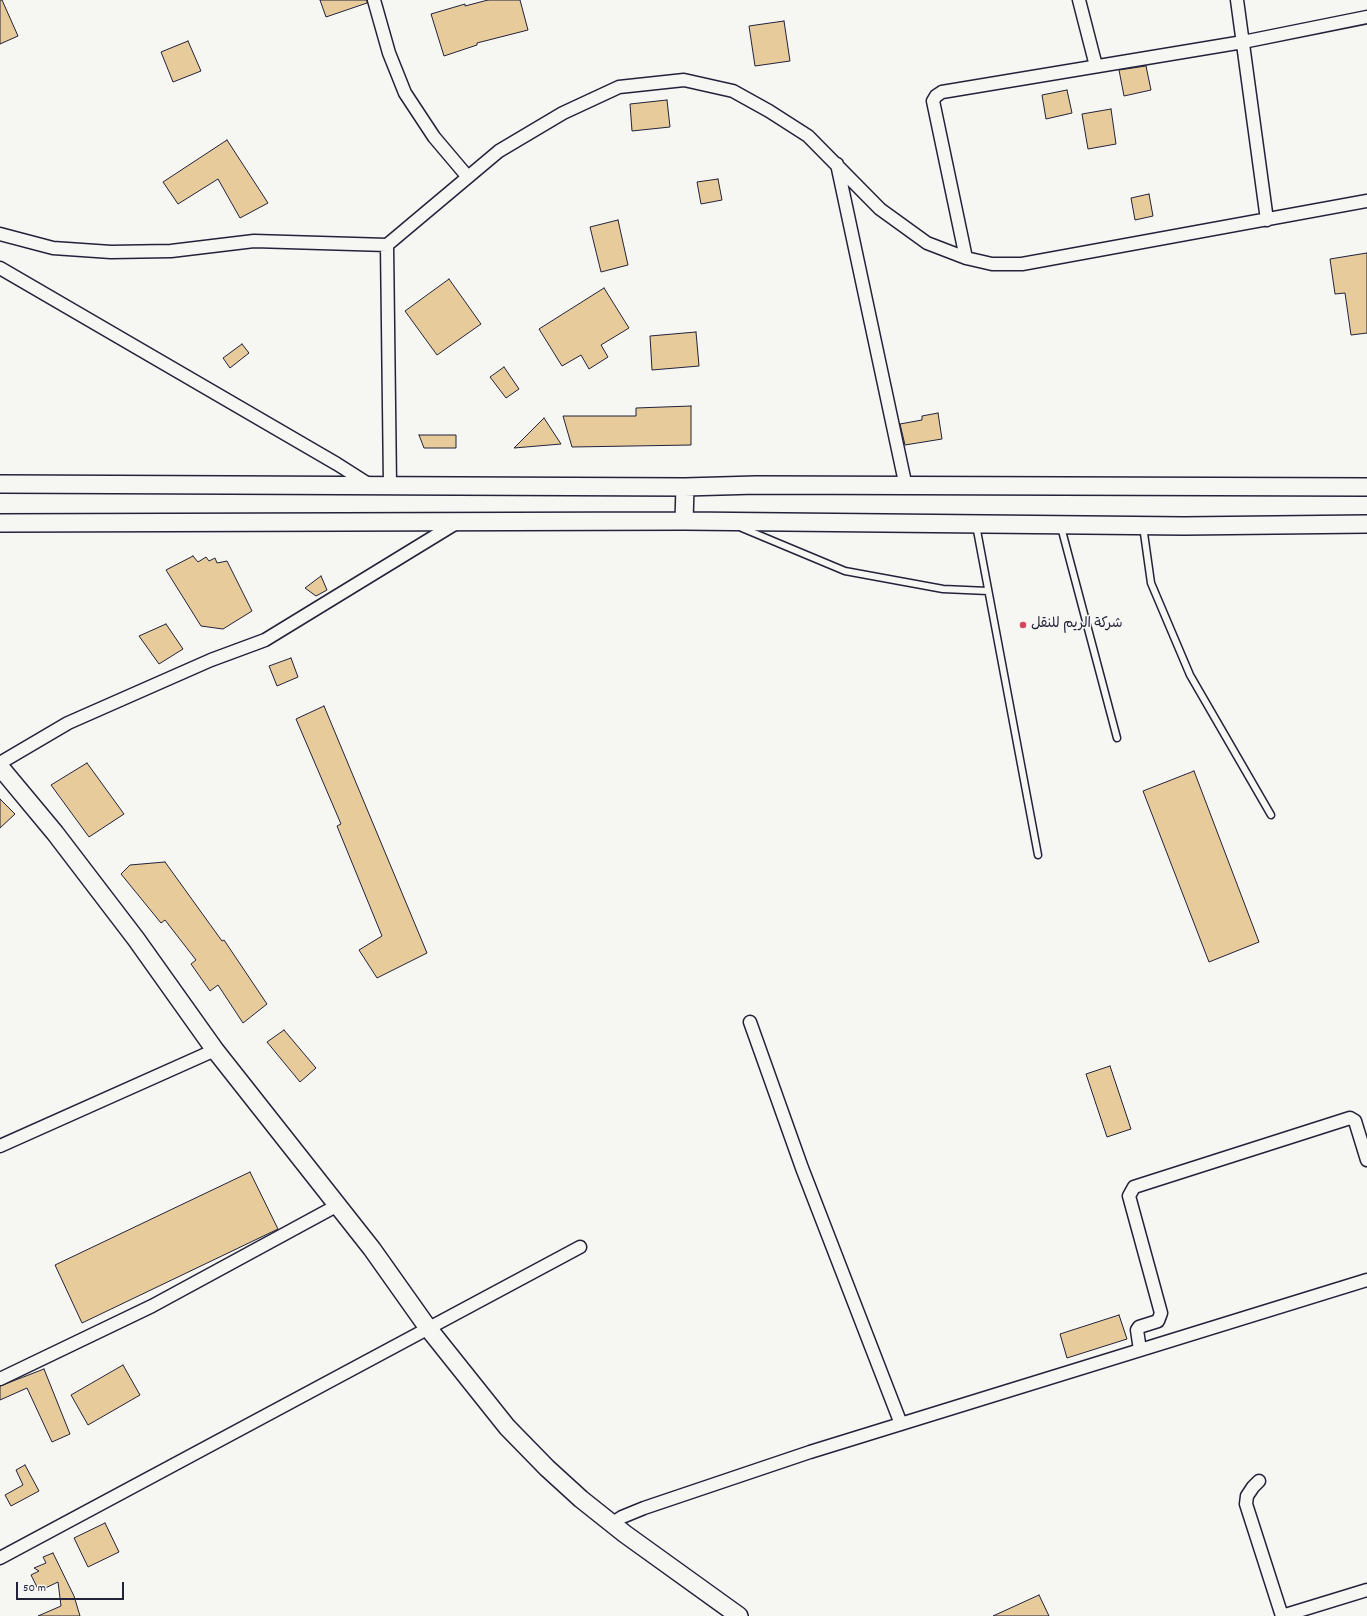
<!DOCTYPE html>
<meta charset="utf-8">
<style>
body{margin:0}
#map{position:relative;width:1367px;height:1616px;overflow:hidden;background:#f6f6f2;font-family:Dekko,sans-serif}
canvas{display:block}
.scale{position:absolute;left:16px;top:1582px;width:108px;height:18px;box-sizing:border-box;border:2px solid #22223b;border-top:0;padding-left:5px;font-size:12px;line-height:14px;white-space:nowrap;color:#22223b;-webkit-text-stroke:3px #f6f6f2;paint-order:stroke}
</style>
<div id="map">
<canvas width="1367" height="1616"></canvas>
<div class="scale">50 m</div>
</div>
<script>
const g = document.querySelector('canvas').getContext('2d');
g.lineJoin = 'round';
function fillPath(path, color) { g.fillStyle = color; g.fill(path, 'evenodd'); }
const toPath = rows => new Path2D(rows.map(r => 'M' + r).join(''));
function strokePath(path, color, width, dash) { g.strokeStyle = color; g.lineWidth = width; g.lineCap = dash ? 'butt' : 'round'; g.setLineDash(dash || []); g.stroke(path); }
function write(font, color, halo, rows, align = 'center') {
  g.font = font + ' Dekko,"Playpen Sans Arabic",sans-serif'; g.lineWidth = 3; g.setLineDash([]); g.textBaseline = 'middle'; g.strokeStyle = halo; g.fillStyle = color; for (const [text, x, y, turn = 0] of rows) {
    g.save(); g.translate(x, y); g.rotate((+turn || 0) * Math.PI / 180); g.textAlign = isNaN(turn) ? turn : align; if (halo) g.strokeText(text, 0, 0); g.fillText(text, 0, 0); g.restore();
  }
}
const building = toPath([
 [0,0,2,0,18,36,0,44,0,0],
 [320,0,367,0,367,3,326,17,320,0],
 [488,0,520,0,528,30,477,43,477,45,444,56,431,14,465,4,465,6,488,0],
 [784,21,790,61,755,66,749,26,784,21],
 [188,41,201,71,173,82,161,52,188,41],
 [1146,66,1151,90,1124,96,1119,70,1146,66],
 [1067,90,1072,113,1046,119,1042,95,1067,90],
 [667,100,670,127,632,131,630,104,667,100],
 [1111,109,1116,144,1088,149,1082,114,1111,109],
 [227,140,268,203,240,218,218,179,178,204,163,182,227,140],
 [718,179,722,200,701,204,697,182,718,179],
 [1149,194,1153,216,1135,220,1131,198,1149,194],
 [618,220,628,265,601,272,590,227,618,220],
 [1367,253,1367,333,1351,335,1345,293,1335,294,1330,259,1367,253],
 [449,279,481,324,437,355,405,311,449,279],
 [604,288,629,328,601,345,608,357,589,369,581,355,562,366,539,329,604,288],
 [696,332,699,366,652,370,650,336,696,332],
 [242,344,249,353,230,368,223,358,242,344],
 [504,367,519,389,506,398,490,377,504,367],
 [691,406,691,445,572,447,563,416,636,416,636,408,691,406],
 [938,413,942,439,905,445,900,424,922,420,922,416,938,413],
 [544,418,561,444,514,448,544,418],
 [419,435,456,435,456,448,424,448,419,435],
 [193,556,198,562,206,557,209,561,215,558,217,563,227,561,252,611,223,629,201,626,166,570,193,556],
 [321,576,327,590,316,596,305,588,321,576],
 [166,624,183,649,159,664,139,636,166,624],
 [291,658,298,677,277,686,269,666,291,658],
 [324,706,427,953,377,978,359,950,382,936,337,826,341,824,296,719,324,706],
 [87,763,124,814,89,837,51,785,87,763],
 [1194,771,1259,942,1209,962,1143,791,1194,771],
 [0,799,15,814,0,828,0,799],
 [165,862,222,941,224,940,267,1004,243,1023,218,985,210,991,191,964,196,960,165,920,161,923,121,874,130,865,165,862],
 [284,1030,316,1068,300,1082,267,1042,284,1030],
 [1110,1066,1131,1129,1107,1137,1086,1074,1110,1066],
 [250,1172,278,1229,82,1323,55,1265,250,1172],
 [1119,1315,1127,1339,1067,1358,1060,1334,1119,1315],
 [123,1365,140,1395,88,1425,71,1395,123,1365],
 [44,1369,70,1434,52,1442,27,1388,0,1400,0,1386,44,1369],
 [25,1465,39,1491,11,1506,5,1495,23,1485,16,1470,25,1465],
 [105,1523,119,1552,88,1567,74,1538,105,1523],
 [53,1553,74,1596,80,1616,38,1616,61,1606,58,1582,39,1591,31,1575,39,1571,34,1568,46,1563,43,1557,53,1553],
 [1039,1595,1049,1616,993,1616,1039,1595]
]);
const lane = toPath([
 [976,525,1038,855],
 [1143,526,1151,583,1190,675,1271,815],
 [1061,527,1117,738],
 [742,528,845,571,943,589,988,591]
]);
const street = toPath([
 [374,0,389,53,405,93,434,137,467,176],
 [1079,0,1096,66],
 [1237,0,1267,220],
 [837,164,906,487],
 [0,234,53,248,111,252,171,251,254,241,387,245],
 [966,258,933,101,936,96,942,92,1243,42,1367,17],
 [0,268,337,464,370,485],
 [390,485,387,245,499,151,563,113,619,87,684,80,733,91,769,111,808,136,880,209,927,243,966,258,992,264,1022,264,1367,201],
 [0,763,68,723,211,660,265,640,458,522],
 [750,1022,802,1168,901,1424],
 [0,1146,215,1050],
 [1140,1350,1137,1330,1139,1327,1158,1321,1161,1313,1129,1196,1134,1187,1350,1118,1355,1121,1367,1160],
 [0,1379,152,1306,338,1205],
 [1259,1481,1253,1487,1247,1496,1246,1504,1282,1616],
 [611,1524,622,1517,644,1508,810,1452,1367,1280],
 [0,1558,580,1247],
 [1282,1616,1367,1590]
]);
const secondary = toPath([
 [0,484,685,487,756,485,1367,487],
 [684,521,685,487],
 [0,523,684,521,1184,526,1367,524],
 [0,767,55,833,136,939,215,1050,372,1249,428,1328,507,1427,547,1468,581,1499,625,1534,739,1616]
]);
const markers = [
 [1023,625,4,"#d1495b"]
];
const poiNames = [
 ["شركة الريم للنقل",1031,625]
];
fillPath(building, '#e7cb9b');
strokePath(building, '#22223b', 1);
strokePath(lane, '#22223b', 9);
strokePath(street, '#22223b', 15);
strokePath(secondary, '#22223b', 20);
strokePath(lane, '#f6f6f2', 6);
strokePath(street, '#f6f6f2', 12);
strokePath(secondary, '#f6f6f2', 17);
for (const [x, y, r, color] of markers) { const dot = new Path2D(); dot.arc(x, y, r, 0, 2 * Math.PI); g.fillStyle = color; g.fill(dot); strokePath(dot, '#f6f6f2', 1.5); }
write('14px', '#22223b', '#f6f6f2', poiNames, 'left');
</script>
